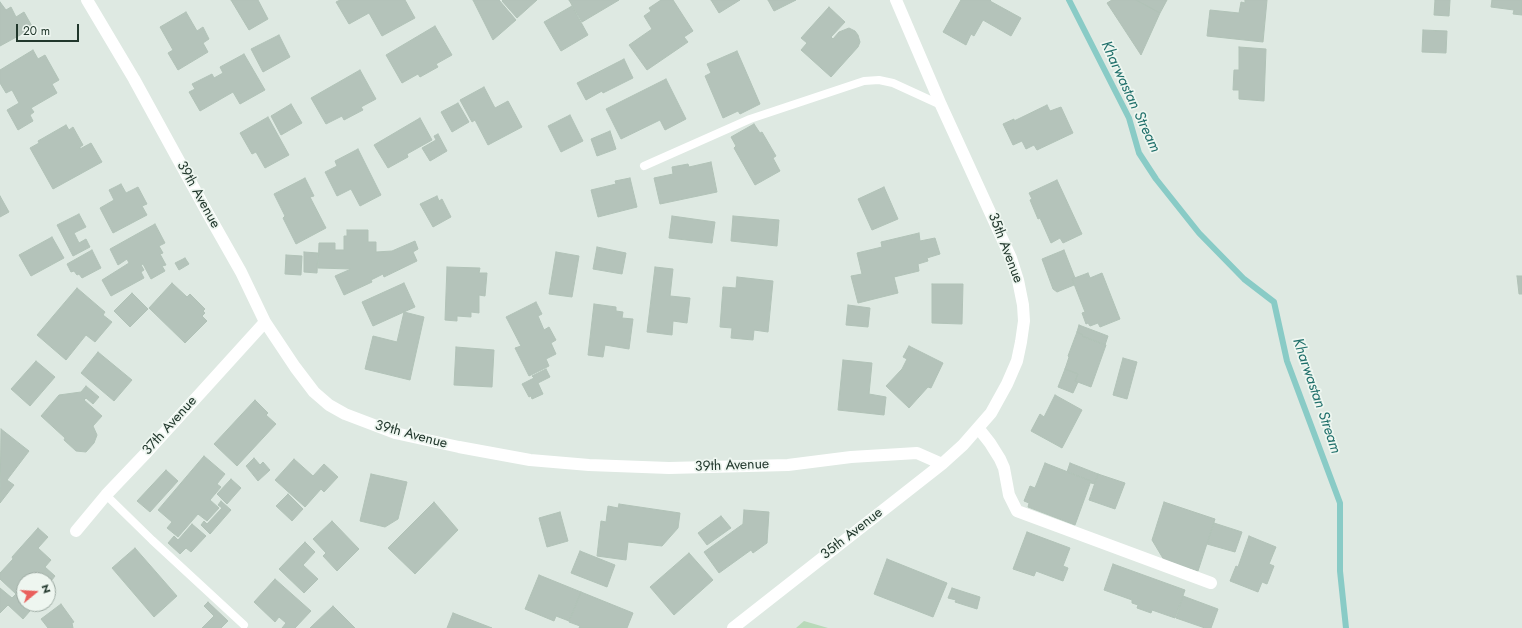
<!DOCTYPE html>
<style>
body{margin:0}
#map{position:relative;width:1522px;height:628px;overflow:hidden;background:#dee9e2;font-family:Jost,sans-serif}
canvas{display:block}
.north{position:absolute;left:16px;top:572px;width:40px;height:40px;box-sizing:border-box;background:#eef6f0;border:1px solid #9caaa2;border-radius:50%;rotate:72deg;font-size:11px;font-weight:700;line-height:16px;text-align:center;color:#21372c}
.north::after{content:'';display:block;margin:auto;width:14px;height:18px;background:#e95f5c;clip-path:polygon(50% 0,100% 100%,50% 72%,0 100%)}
.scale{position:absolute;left:16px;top:24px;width:63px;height:18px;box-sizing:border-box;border:2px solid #21372c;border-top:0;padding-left:5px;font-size:12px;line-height:14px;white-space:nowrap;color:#21372c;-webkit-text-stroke:3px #eef6f0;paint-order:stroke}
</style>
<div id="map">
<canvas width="1522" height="628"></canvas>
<div class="north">N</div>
<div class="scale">20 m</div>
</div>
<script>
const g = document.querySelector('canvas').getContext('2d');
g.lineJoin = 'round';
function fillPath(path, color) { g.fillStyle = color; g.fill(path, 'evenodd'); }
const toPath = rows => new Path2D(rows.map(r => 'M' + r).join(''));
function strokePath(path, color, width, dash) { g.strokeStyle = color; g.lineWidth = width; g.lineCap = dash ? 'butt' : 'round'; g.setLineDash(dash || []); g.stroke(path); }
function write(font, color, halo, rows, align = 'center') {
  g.font = font + ' Jost,sans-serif'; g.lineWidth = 3.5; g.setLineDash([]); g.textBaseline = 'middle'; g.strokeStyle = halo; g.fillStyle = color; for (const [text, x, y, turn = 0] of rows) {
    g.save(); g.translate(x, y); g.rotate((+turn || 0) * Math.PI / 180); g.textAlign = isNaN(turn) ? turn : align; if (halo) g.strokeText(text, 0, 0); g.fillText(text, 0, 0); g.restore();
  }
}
const green = toPath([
 [804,621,828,628,796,628]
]);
const stream = toPath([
 [1069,0,1129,118,1139,153,1156,179,1199,233,1244,279,1274,302,1287,361,1340,503,1340,571,1346,628]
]);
const building = toPath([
 [231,0,258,0,268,19,249,30,231,0],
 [340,0,405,0,415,18,382,36,369,13,349,24,336,2,340,0],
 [473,0,499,0,516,20,493,40,473,0],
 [503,0,537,0,517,18,502,1,503,0],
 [569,0,619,0,582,22,569,0],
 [661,0,673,0,693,31,684,37,688,42,647,70,629,45,652,29,644,16,651,11,649,8,661,0],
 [711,0,740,0,719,13,711,0],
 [768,0,796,0,774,11,768,0],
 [961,0,991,0,990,1,1021,18,1011,36,983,20,974,36,971,34,966,45,943,32,961,0],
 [1112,0,1136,0,1160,13,1141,55,1107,3,1112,0],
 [1136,0,1167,0,1160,13,1136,0],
 [1245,0,1267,0,1263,42,1207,36,1210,10,1239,13,1241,2,1245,3,1245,0],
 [1435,0,1450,0,1449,16,1434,15,1435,0],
 [1492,0,1522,0,1522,15,1513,14,1514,10,1491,7,1492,0],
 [0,2,6,10,11,7,16,17,24,12,33,28,0,46,0,2],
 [572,6,588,35,561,51,544,22,572,6],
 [829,7,845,22,831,37,833,39,839,32,849,28,855,31,858,35,860,42,858,47,831,77,801,50,807,43,801,38,829,7],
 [186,12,197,31,203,27,209,39,203,43,208,52,178,70,168,53,173,50,160,27,186,12],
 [435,26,452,55,436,64,438,67,420,77,418,74,402,83,386,55,435,26],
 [1423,30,1447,31,1446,53,1422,52,1423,30],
 [279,35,290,57,263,72,251,49,279,35],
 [1239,47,1266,49,1264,101,1239,99,1239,90,1233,90,1234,70,1239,70,1239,47],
 [33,50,38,59,45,55,59,80,52,84,57,93,31,108,34,112,30,115,33,121,18,130,7,110,19,103,12,90,6,93,0,83,0,70,33,50],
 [737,51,760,104,740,114,738,111,723,118,705,76,711,73,707,64,737,51],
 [244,54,265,90,240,104,233,92,200,111,189,92,195,89,192,84,212,74,214,78,223,73,220,67,244,54],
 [624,59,633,78,603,93,602,91,586,100,577,83,624,59],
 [360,70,376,99,361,107,363,110,344,120,342,116,326,124,311,98,360,70],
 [666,79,686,119,665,130,660,120,621,139,606,109,666,79],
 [484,87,495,108,508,101,522,127,488,145,475,120,472,122,460,100,484,87],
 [458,103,469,122,452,132,441,112,458,103],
 [291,104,302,123,281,135,271,116,291,104],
 [1047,105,1050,111,1061,107,1073,133,1037,150,1034,145,1026,149,1022,141,1013,145,1003,124,1014,119,1014,121,1047,105],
 [570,115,583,141,561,152,548,126,570,115],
 [268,117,289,155,265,168,256,152,252,154,240,133,268,117],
 [420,118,432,140,407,154,408,157,388,168,374,145,420,118],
 [754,124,760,133,762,132,776,156,773,158,780,171,755,185,734,148,736,146,731,137,754,124],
 [66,125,69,130,73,127,83,145,80,147,80,149,91,143,102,162,53,189,30,148,39,143,38,141,66,125],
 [610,131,616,149,597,156,591,139,610,131],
 [438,134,447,151,430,161,422,148,436,140,434,136,438,134],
 [358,149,381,195,360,206,351,189,337,196,325,172,337,166,335,161,358,149],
 [711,162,717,192,660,204,654,178,673,174,672,167,688,164,689,167,711,162],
 [305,178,314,196,310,197,326,228,296,244,283,218,285,216,274,194,305,178],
 [630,178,637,207,598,217,591,190,616,184,615,181,630,178],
 [1057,180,1082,234,1063,243,1060,238,1051,243,1040,218,1038,219,1030,200,1032,199,1029,193,1057,180],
 [121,184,126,193,138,187,147,204,142,206,147,215,113,233,100,208,114,200,109,190,121,184],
 [884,187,898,219,872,230,858,199,884,187],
 [0,196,9,212,0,217,0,196],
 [437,196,439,201,442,199,451,217,433,227,420,204,437,196],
 [79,214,86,227,74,233,79,243,86,239,90,247,73,256,57,225,79,214],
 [672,216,715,222,712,243,669,238,672,216],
 [733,216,779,220,777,246,731,241,733,216],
 [155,224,165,243,159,246,163,253,160,254,166,265,162,266,165,271,151,279,143,264,141,265,144,270,141,272,144,278,111,296,102,280,129,263,127,259,118,265,110,249,155,224],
 [347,230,368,230,368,242,376,242,376,252,392,251,415,241,418,249,413,252,417,261,384,277,383,274,371,280,372,282,344,295,335,276,351,269,318,268,319,243,335,243,335,250,344,250,344,236,347,236,347,230],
 [919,233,920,241,935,238,940,254,927,258,928,261,918,264,919,271,894,277,898,293,858,303,851,276,862,274,857,253,882,247,881,242,919,233],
 [52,237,64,258,31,276,19,255,52,237],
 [597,247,626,253,622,274,593,269,597,247],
 [92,250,101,268,82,278,79,274,77,275,74,271,71,272,67,264,92,250],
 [1064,250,1075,278,1072,279,1074,285,1057,292,1053,289,1042,259,1064,250],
 [304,252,318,253,317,273,304,272,304,252],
 [556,252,579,256,572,297,549,294,556,252],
 [286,255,302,256,301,275,285,274,286,255],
 [185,258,189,264,179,270,175,263,185,258],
 [447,267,480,268,479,273,487,273,485,296,479,295,479,313,471,312,471,317,457,316,457,321,445,320,447,267],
 [655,267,673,269,670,296,690,298,687,323,673,321,672,335,647,332,655,267],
 [1088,273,1090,278,1102,273,1120,319,1100,327,1098,323,1090,326,1088,323,1086,324,1082,313,1085,312,1072,279,1088,273],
 [1517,276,1522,276,1522,294,1519,294,1517,276],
 [737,277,773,281,768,332,754,330,753,340,731,338,732,328,720,327,723,287,736,288,737,277],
 [172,283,187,297,190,294,205,309,203,311,205,313,202,316,207,321,185,343,149,308,172,283],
 [404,283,415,307,373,326,362,302,404,283],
 [932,284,963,284,962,324,932,323,932,284],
 [77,288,105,312,103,315,112,322,95,342,86,335,66,360,37,335,77,288],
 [132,293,148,309,130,327,114,311,132,293],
 [536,302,542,314,538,316,544,330,549,327,556,340,551,343,556,354,546,359,549,366,529,376,515,348,521,346,506,317,536,302],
 [594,304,616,307,616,311,623,312,622,318,633,319,629,349,605,345,603,357,588,355,594,304],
 [848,305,870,308,868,327,846,325,848,305],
 [404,312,424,317,410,380,365,369,373,336,397,342,404,312],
 [1079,325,1108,336,1105,345,1082,336,1083,335,1077,332,1079,325],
 [1077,332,1083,335,1082,336,1106,345,1091,387,1075,381,1078,374,1065,369,1069,357,1068,356,1077,332],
 [909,346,943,363,931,388,928,387,909,408,886,386,902,369,907,359,903,357,909,346],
 [456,347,494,350,492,387,454,385,456,347],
 [98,352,132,380,114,401,81,373,98,352],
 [1123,358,1137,362,1127,399,1113,395,1123,358],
 [843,360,872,363,869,394,886,397,884,415,838,410,843,360],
 [36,361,55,377,30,406,11,389,36,361],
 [546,369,550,377,538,383,543,394,532,399,531,396,529,397,522,384,534,378,532,376,546,369],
 [1065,369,1078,374,1075,381,1078,382,1073,393,1058,387,1065,369],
 [86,386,99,397,93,404,86,398,84,400,102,416,93,426,97,435,94,443,86,452,76,451,64,440,65,438,41,416,59,395,81,392,86,386],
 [1055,395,1082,410,1062,448,1031,431,1040,414,1044,417,1055,395],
 [255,400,268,413,266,415,276,424,237,466,214,444,255,400],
 [1,429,29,451,7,480,14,485,0,503,1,429],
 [204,456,225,474,217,484,221,487,210,500,219,508,207,521,198,514,178,537,167,528,172,522,158,510,204,456],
 [254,458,260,465,263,462,270,470,258,481,246,466,254,458],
 [294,459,313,476,324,464,338,477,324,492,321,489,305,507,275,480,294,459],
 [1045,463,1091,481,1075,525,1028,507,1029,503,1024,501,1030,486,1035,488,1045,463],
 [1070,463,1098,474,1095,484,1091,483,1091,481,1067,472,1070,463],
 [166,470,178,481,150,512,137,501,166,470],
 [371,474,407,482,398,519,385,527,360,521,371,474],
 [1098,474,1125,483,1115,509,1089,500,1098,474],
 [231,479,241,488,227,504,217,494,231,479],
 [288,494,303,509,292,521,276,506,288,494],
 [221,501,231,510,210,534,201,525,204,521,207,524,222,508,218,505,221,501],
 [434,502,458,530,415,574,388,548,434,502],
 [1164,502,1215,519,1198,571,1164,560,1152,540,1164,502],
 [619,504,680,513,678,528,662,546,628,542,626,560,597,556,601,521,606,522,608,506,618,508,619,504],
 [744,510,769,512,767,543,753,553,751,550,719,573,704,552,743,524,744,510],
 [560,512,568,541,547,547,539,518,560,512],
 [721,516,731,528,707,545,698,533,721,516],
 [332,521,359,549,337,571,323,556,326,553,313,539,332,521],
 [1214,523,1242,532,1235,552,1207,544,1214,523],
 [192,524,206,536,191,552,186,548,180,554,168,543,174,536,178,540,192,524],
 [38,528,48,537,38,548,51,560,45,567,55,576,48,585,48,580,24,580,24,604,36,604,23,619,8,605,0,613,0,588,12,598,16,594,0,579,0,573,13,559,12,557,38,528],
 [1027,532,1070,548,1063,566,1068,568,1063,581,1036,571,1034,576,1013,569,1027,532],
 [1249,536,1276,547,1269,564,1274,566,1267,584,1262,582,1258,592,1230,581,1236,566,1238,567,1249,536],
 [305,542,315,552,303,565,318,579,304,593,279,569,305,542],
 [135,548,177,596,154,617,112,568,135,548],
 [580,551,615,565,607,587,571,573,580,551],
 [689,553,713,580,674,615,650,587,689,553],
 [887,559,947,583,933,617,874,594,887,559],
 [1113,564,1185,590,1175,618,1152,610,1151,613,1137,608,1138,605,1132,603,1132,600,1104,590,1113,564],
 [539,575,581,592,569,621,556,616,554,621,525,609,539,575],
 [275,579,311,611,295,628,282,628,286,623,279,617,275,622,254,602,275,579],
 [952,588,980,597,977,609,955,602,956,600,948,598,952,588],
 [581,592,633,613,627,628,579,628,580,626,569,622,581,592],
 [1183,596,1218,609,1211,628,1205,628,1176,618,1183,596],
 [208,602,228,621,221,628,202,628,214,616,204,606,208,602],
 [61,604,74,622,72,623,73,628,48,628,41,619,61,604],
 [333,606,355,628,310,628,333,606],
 [453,613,492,628,447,628,453,613]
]);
const lane = toPath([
 [644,166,750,119,864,81,879,80,893,83,941,105],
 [106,495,152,540,244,625]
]);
const street = toPath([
 [87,0,134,79,207,212,241,272,265,322,295,367,314,392,329,405,345,414,395,433,459,447,530,460,589,465,669,468,788,465,851,457,917,453,942,464],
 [979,429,990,443,1000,459,1004,468,1009,495,1017,511,1211,583],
 [76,531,106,495,147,452,265,322],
 [733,628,942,464,963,445,991,413,1007,384,1017,361,1021,342,1024,321,1023,305,1018,280,1011,258,941,105,896,0]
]);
const streetNames = [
 ["39th Avenue",198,195,61],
 ["35th Avenue",1005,248,69],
 ["37th Avenue",170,426,-48],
 ["39th Avenue",411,435,15],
 ["39th Avenue",732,466,-2],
 ["35th Avenue",852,534,-38]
];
const waterNames = [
 ["Kharwastan Stream",1130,97,65],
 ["Kharwastan Stream",1316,396,71]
];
fillPath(green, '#b8d9b9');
strokePath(stream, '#89cbc6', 6);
fillPath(building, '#b4c3ba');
strokePath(building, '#b1c2b7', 1);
strokePath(lane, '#fff', 8);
strokePath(street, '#fff', 12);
write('14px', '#21372c', '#eef6f0', streetNames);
write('italic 15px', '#1f6f6a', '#eef6f0', waterNames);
</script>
